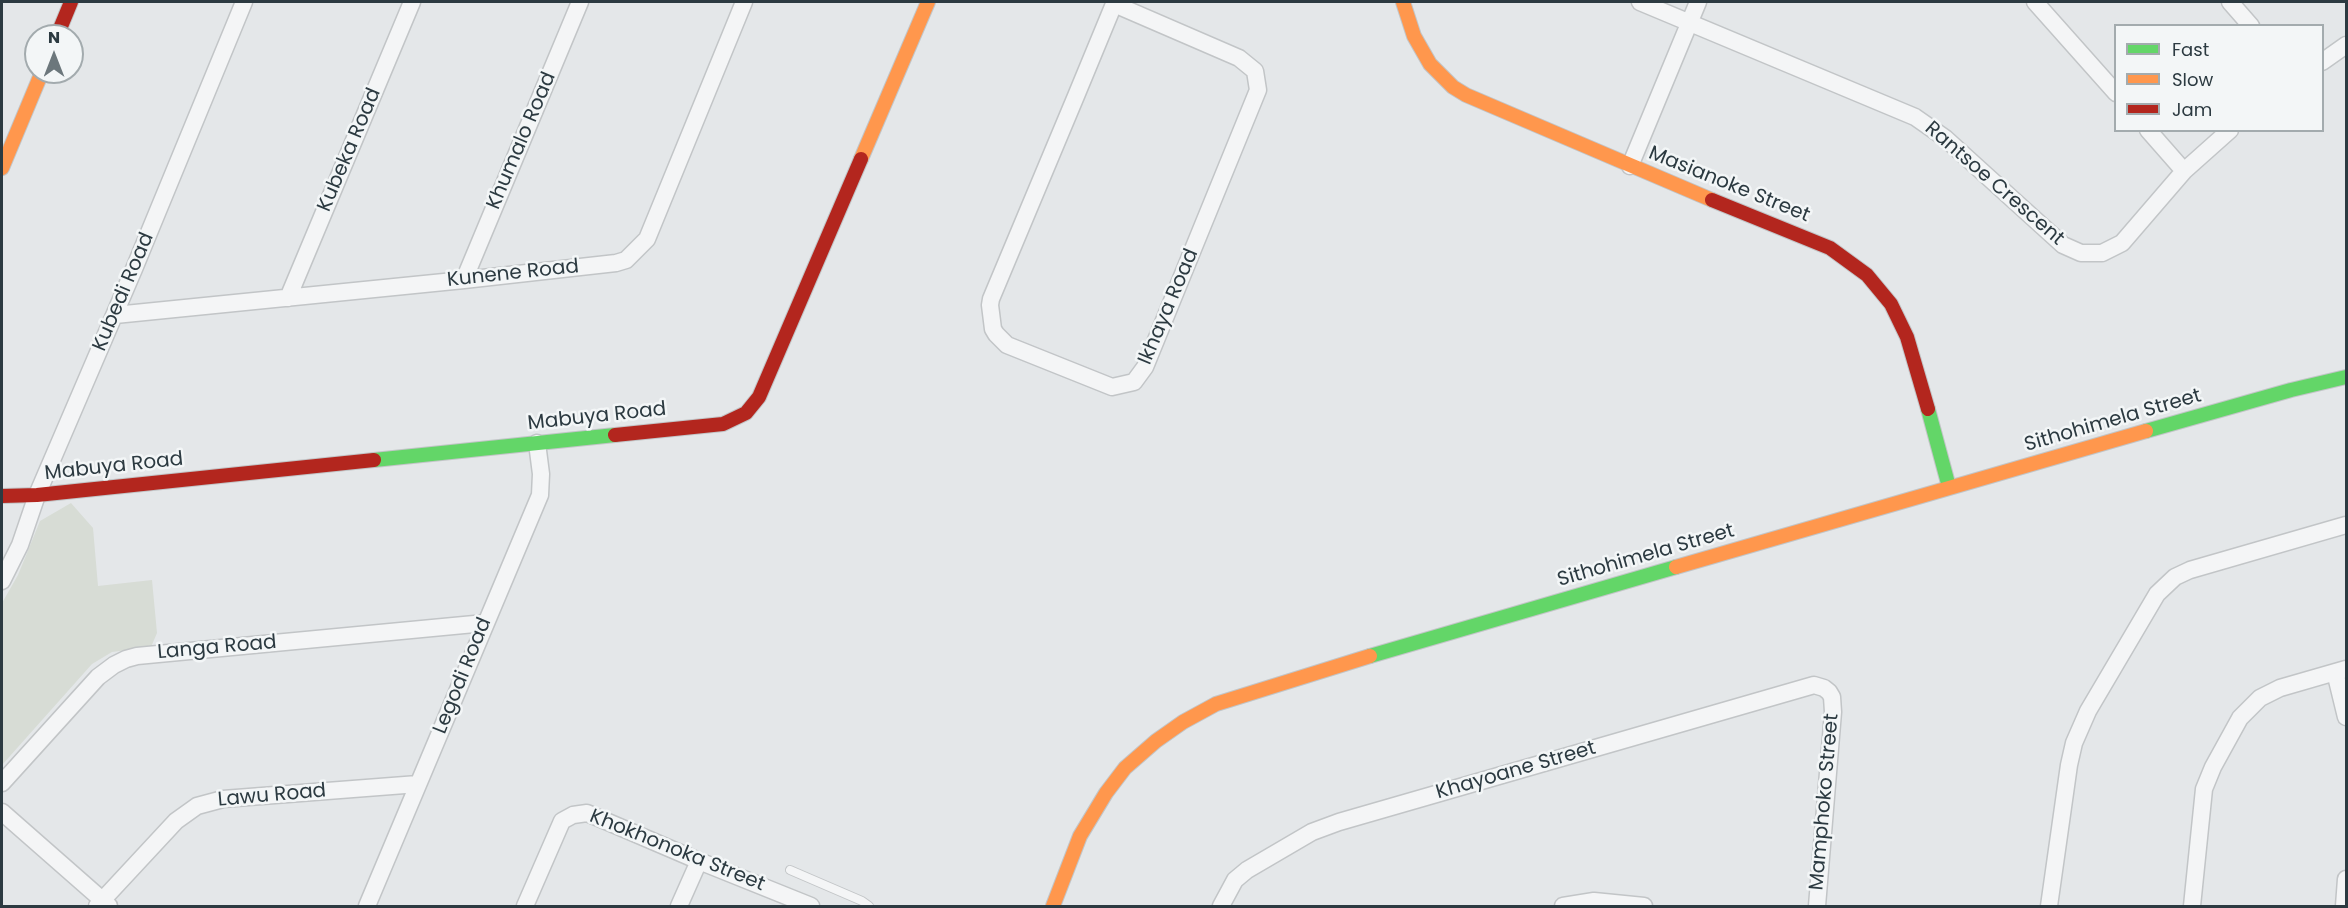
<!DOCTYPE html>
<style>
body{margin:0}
#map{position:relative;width:2348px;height:908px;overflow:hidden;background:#e4e7e9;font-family:Poppins,sans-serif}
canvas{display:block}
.frame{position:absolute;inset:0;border:3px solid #2c3a41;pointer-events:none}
.legend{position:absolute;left:2114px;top:24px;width:210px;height:108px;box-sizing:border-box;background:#f3f6f7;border:2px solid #a3abae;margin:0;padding:8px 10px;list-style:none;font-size:18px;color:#2c3a41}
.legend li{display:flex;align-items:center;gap:12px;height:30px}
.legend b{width:30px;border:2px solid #a3abae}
.north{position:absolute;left:24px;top:24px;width:60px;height:60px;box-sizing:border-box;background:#f3f6f7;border:2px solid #a3abae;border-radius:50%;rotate:0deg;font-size:16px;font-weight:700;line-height:24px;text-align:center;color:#2c3a41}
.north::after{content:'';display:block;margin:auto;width:21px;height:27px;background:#6c777c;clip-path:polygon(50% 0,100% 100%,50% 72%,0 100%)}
</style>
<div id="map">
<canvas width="2348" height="908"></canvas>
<div class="frame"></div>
<ul class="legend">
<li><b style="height:8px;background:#63d668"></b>Fast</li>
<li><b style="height:8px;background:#ff974d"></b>Slow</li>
<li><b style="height:8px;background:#b3261e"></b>Jam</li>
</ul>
<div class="north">N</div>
</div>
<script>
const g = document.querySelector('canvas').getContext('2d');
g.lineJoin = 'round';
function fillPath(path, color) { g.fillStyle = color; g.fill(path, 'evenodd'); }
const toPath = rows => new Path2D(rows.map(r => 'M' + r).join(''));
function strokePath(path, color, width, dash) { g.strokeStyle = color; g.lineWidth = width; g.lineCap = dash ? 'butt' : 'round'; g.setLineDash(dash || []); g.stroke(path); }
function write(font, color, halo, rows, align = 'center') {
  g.font = font + ' Poppins,sans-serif'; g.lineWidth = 5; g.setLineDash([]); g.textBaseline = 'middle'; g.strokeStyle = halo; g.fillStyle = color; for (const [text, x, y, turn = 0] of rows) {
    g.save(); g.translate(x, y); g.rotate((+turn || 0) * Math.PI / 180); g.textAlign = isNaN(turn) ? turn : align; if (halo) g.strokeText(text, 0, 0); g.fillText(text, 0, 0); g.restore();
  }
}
const green = toPath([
 [71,503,93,528,98,586,152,580,157,633,151,647,112,652,92,664,2,765,2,603,18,575,40,521]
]);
const lane = toPath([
 [790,870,862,901,869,906]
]);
const street = toPath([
 [1640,2,1915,117,1945,138,2063,245,2081,253,2102,253,2122,243,2184,171,2230,130],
 [2035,2,2116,93],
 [2230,2,2251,26],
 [1114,4,1239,58,1255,71,1258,90,1145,367,1134,382,1112,387,1007,345,996,334,993,329,990,305,991,299,1076,96,1114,4,1115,2],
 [2322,62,2346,45],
 [2148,130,2184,171],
 [1630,166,1698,2],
 [464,280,580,2],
 [288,298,412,2],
 [115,315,464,280,616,263,626,260,647,239,744,2],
 [2,581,20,545,37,495,134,269,244,2],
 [2335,672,2346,717],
 [2,783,98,677,114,665,126,659,137,656,485,623],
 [2,812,109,906],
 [97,906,176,821,197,806,223,799,418,784],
 [367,906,540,495,541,474,537,443],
 [525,906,562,821,573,815,587,813,699,861,811,906],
 [679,906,699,861],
 [1221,906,1235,880,1247,870,1312,832,1339,822,1814,685,1824,688,1829,692,1832,697,1833,712,1817,906],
 [1563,906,1594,901,1644,906],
 [2049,906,2069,765,2074,743,2088,711,2157,594,2175,577,2190,570,2346,525],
 [2192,906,2204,789,2213,767,2240,718,2260,698,2280,688,2346,669],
 [2344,906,2346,879]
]);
const fast = toPath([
 [1928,409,1949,487],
 [2146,431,2291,390,2346,377],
 [374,460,615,435],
 [1370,656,1676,567]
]);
const slow = toPath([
 [1403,2,1414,36,1430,64,1453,87,1466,95,1712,200],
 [861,159,928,2],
 [2,168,42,72],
 [1676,567,2146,431],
 [1053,906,1080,836,1106,793,1125,768,1156,741,1183,722,1216,704,1370,656]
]);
const jam = toPath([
 [57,36,71,2],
 [1712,200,1830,248,1867,275,1891,304,1907,337,1928,409],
 [615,435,723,424,746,413,759,397,861,159],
 [2,496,37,495,374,460]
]);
const streetNames = [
 ["Khumalo Road",522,141,-67],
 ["Kubeka Road",350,150,-67],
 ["Rantsoe Crescent",1994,184,41],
 ["Masianoke Street",1729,185,22],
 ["Kunene Road",513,274,-6],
 ["Kubedi Road",124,292,-67],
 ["Ikhaya Road",1169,307,-67],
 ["Mabuya Road",597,417,-6],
 ["Sithohimela Street",2113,421,-16],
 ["Mabuya Road",114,467,-6],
 ["Sithohimela Street",1646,556,-16],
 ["Langa Road",217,648,-5],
 ["Legodi Road",463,676,-68],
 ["Khayoane Street",1516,771,-16],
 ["Lawu Road",272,796,-5],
 ["Mamphoko Street",1825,802,-85],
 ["Khokhonoka Street",677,851,22]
];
fillPath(green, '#d7dcd5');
strokePath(lane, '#c2c5c7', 10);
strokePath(street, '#c2c5c7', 19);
strokePath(fast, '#c2c5c7', 16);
strokePath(slow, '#c2c5c7', 16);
strokePath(jam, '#c2c5c7', 16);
strokePath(lane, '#f4f5f6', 8);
strokePath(street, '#f4f5f6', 16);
strokePath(fast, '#63d668', 14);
strokePath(slow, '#ff974d', 14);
strokePath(jam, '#b3261e', 14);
write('20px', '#2c3a41', '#f3f6f7', streetNames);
</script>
